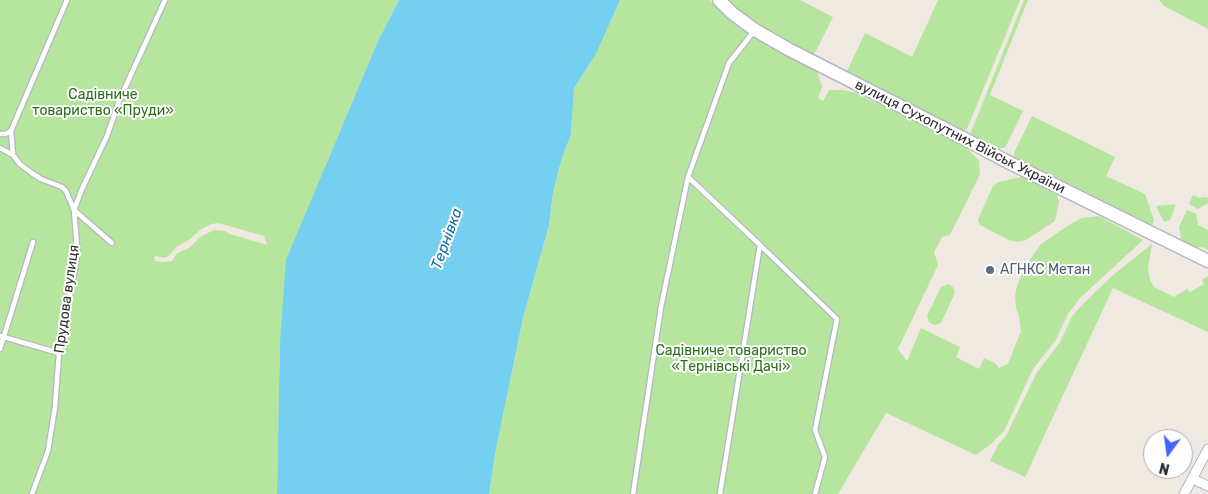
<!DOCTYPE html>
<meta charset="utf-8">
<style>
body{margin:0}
#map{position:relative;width:1208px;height:494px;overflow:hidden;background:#efe9e1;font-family:Rubik,sans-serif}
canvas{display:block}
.north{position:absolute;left:1143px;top:429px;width:50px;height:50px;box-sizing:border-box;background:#fff;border:1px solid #ababab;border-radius:50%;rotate:194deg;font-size:14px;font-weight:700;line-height:20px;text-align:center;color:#2e2e2e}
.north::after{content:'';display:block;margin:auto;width:18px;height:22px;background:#4264fb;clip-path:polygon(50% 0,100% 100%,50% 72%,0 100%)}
</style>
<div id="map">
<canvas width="1208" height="494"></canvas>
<div class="north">N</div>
</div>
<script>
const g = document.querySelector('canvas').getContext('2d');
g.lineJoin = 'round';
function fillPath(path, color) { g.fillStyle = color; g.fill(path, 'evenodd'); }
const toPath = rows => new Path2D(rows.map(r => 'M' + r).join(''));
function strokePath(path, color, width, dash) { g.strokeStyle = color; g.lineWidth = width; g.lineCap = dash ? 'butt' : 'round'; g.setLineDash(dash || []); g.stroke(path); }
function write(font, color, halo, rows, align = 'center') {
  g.font = font + ' Rubik,sans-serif'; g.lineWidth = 4; g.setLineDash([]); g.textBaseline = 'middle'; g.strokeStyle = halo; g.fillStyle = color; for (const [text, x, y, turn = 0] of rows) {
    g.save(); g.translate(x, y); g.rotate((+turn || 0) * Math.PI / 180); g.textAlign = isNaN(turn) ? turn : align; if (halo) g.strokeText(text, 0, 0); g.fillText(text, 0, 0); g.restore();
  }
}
const green = toPath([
 [0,0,399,0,379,39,280,342,277,494,0,494],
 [218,223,264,236,267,245,230,234,225,231,214,230,200,237,189,248,177,253,172,261,164,262,154,261,155,256,164,258,169,256,176,247,189,240,201,229,212,224],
 [620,0,709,0,728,18,748,32,729,61,733,62,751,39,755,38,817,71,822,87,818,98,823,101,829,90,842,90,857,93,964,146,979,160,980,174,950,235,942,237,934,252,938,265,898,349,907,361,921,328,960,347,956,357,979,369,984,358,995,363,999,368,1008,364,1021,331,1019,316,1016,308,1015,296,1017,285,1027,264,1041,244,1072,223,1082,218,1099,216,1143,240,1080,298,1068,314,1056,340,1033,369,1004,431,991,444,976,455,886,413,838,494,489,494,496,449,523,318,549,225,553,193,561,161,571,134,574,88,596,54],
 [725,0,800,0,833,17,813,57,758,27],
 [938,0,1020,0,967,129,963,131,847,71,865,33,912,57],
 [1024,0,1028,0,990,95,1023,111,1007,144,1004,148,994,149,972,136,971,132],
 [1159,0,1208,0,1208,29,1164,6],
 [1032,116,1115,157,1106,176,1145,194,1154,220,1152,226,1014,158,1014,153],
 [1021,177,1028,179,1057,195,1059,202,1055,221,1026,240,1018,242,1009,240,980,225,978,219,993,186,998,182],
 [1193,195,1200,198,1204,197,1208,198,1208,203,1198,209,1189,204],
 [1176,204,1170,220,1164,222,1156,206],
 [1187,210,1196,214,1198,225,1208,230,1208,250,1203,247,1195,248,1183,242,1181,238,1179,227],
 [1152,244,1148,268,1150,280,1154,287,1174,297,1187,289,1190,292,1204,284,1202,280,1208,276,1208,332,1113,288,1025,477,990,461,998,445,1007,434,1036,374,1060,342,1072,316,1084,303,1113,275],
 [948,284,953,287,955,293,941,323,935,325,932,324,929,322,927,316,941,287]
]);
const water = toPath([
 [399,0,620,0,596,54,574,88,571,134,561,161,553,193,549,225,523,318,496,449,489,494,277,494,280,342,286,260,379,39]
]);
const lane = toPath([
 [11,131,67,0],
 [0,134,5,134,11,131,13,155],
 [0,148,13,155,20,164,33,174,41,179,62,187,66,191,74,210,112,243],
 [688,177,760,245,720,494],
 [760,245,837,319,815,430,825,457,815,494],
 [0,336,59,353],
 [0,349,33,242],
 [32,494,48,451,55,407,59,353,76,263,77,247,74,210,82,189,107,136,119,101,165,0],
 [633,494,661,307,688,177,729,63,754,31]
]);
const street = toPath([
 [1193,479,1208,486],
 [1184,494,1208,449]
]);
const secondary = toPath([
 [719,0,732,13,755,30,788,49,965,139,1004,160,1208,261]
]);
const markers = [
 [990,270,5,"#5c6f8a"]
];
const parkNames = [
 ["Садівниче",103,95],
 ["товариство «Пруди»",103,111],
 ["Садівниче товариство",731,351],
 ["«Тернівські Дачі»",731,367]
];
const streetNames = [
 ["вулиця Сухопутних Військ України",960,137,27],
 ["Прудова вулиця",67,299,-82]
];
const serviceNames = [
 ["АГНКС Метан",1000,270]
];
const waterNames = [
 ["Тернівка",447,239,-70]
];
fillPath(green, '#b6e59e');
fillPath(water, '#75cff0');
strokePath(lane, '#b4b7c1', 7);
strokePath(street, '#b4b7c1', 11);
strokePath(secondary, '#b4b7c1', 15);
strokePath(lane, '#fff', 4.5);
strokePath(street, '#fff', 9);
strokePath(secondary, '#fff', 12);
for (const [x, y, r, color] of markers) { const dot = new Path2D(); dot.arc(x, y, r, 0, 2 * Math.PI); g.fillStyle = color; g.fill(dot); strokePath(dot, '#fff', 2); }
write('14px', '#2c6e1b', '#fff', parkNames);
write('14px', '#2e2e2e', '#fff', streetNames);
write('14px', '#4e5e75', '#fff', serviceNames, 'left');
write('italic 15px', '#0d6fa3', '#fff', waterNames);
</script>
